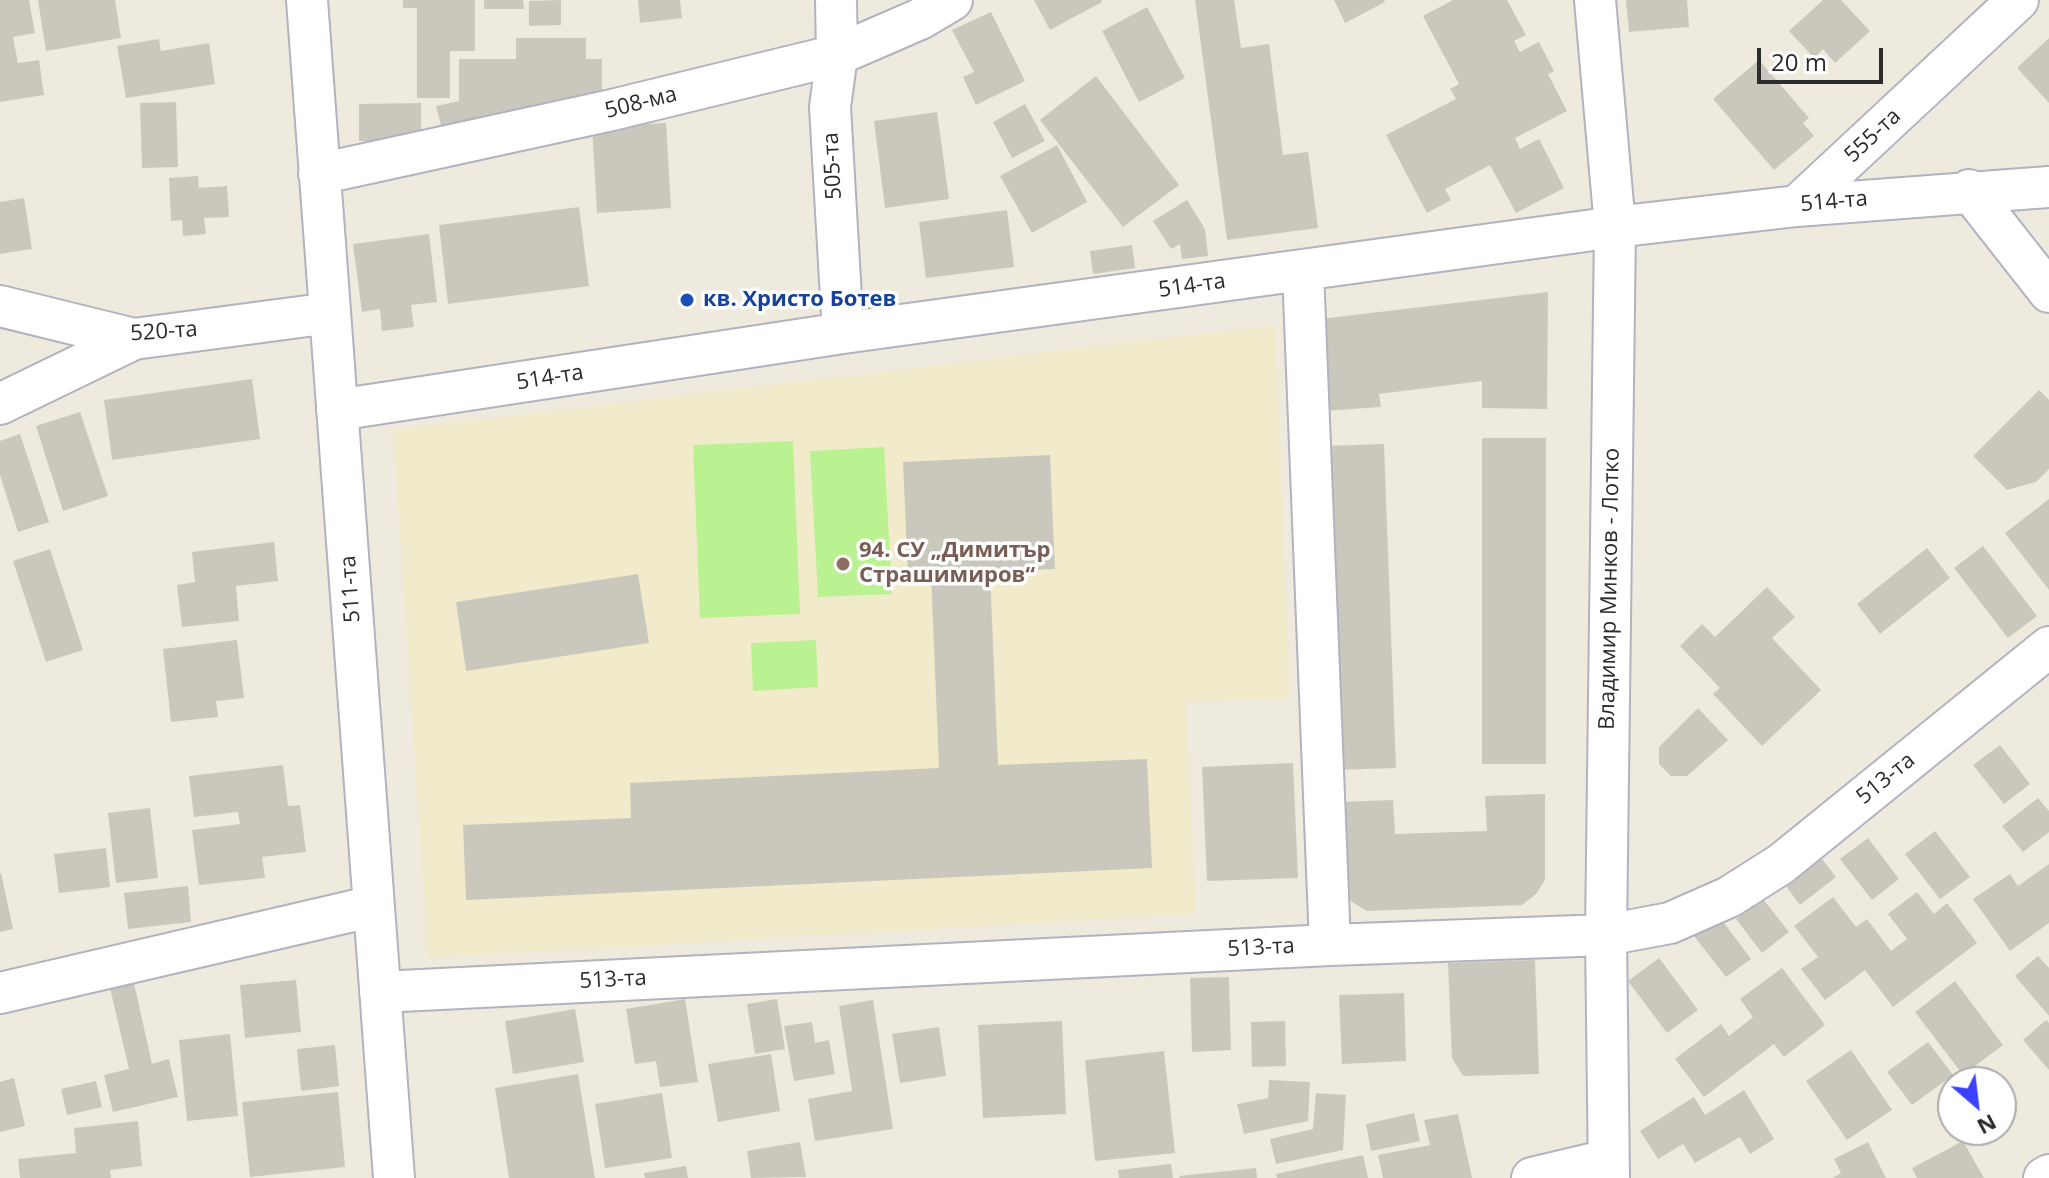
<!DOCTYPE html>
<meta charset="utf-8">
<style>
body{margin:0}
#map{position:relative;width:2049px;height:1178px;overflow:hidden;background:#efeade;font-family:"Open Sans",sans-serif}
canvas{display:block}
.north{position:absolute;left:1937px;top:1066px;width:80px;height:80px;box-sizing:border-box;background:#fff;border:2px solid #ababab;border-radius:50%;rotate:152deg;font-size:22px;font-weight:700;line-height:32px;text-align:center;color:#2c2c2c}
.north::after{content:'';display:block;margin:auto;width:28px;height:36px;background:#3b42ff;clip-path:polygon(50% 0,100% 100%,50% 72%,0 100%)}
.scale{position:absolute;left:1757px;top:48px;width:126px;height:36px;box-sizing:border-box;border:4px solid #2c2c2c;border-top:0;padding-left:10px;font-size:24px;line-height:28px;white-space:nowrap;color:#2c2c2c;-webkit-text-stroke:6px #fff;paint-order:stroke}
</style>
<div id="map">
<canvas width="2049" height="1178"></canvas>
<div class="north">N</div>
<div class="scale">20 m</div>
</div>
<script>
const g = document.querySelector('canvas').getContext('2d');
g.lineJoin = 'round';
function fillPath(path, color) { g.fillStyle = color; g.fill(path, 'evenodd'); }
const toPath = rows => new Path2D(rows.map(r => 'M' + r).join(''));
function strokePath(path, color, width, dash) { g.strokeStyle = color; g.lineWidth = width; g.lineCap = dash ? 'butt' : 'round'; g.setLineDash(dash || []); g.stroke(path); }
function write(font, color, halo, rows, align = 'center') {
  g.font = font + ' "Open Sans",sans-serif'; g.lineWidth = 7; g.setLineDash([]); g.textBaseline = 'middle'; g.strokeStyle = halo; g.fillStyle = color; for (const [text, x, y, turn = 0] of rows) {
    g.save(); g.translate(x, y); g.rotate((+turn || 0) * Math.PI / 180); g.textAlign = isNaN(turn) ? turn : align; if (halo) g.strokeText(text, 0, 0); g.fillText(text, 0, 0); g.restore();
  }
}
const education = toPath([
 [1275,325,1290,698,1186,702,1196,914,428,958,393,430]
]);
const pitch = toPath([
 [793,441,800,614,700,618,693,445],
 [884,447,892,594,818,597,810,451],
 [816,640,818,687,753,691,751,643]
]);
const building = toPath([
 [0,0,29,0,35,33,13,37,18,63,39,60,44,95,0,102],
 [38,0,115,0,121,38,46,51],
 [403,0,475,0,475,51,450,51,450,98,417,98,417,8,403,8],
 [484,0,523,0,524,9,484,9],
 [561,0,561,25,529,26,529,1],
 [638,0,680,0,682,18,640,23],
 [1034,0,1101,0,1102,2,1050,30],
 [1195,0,1234,0,1241,48,1269,44,1283,155,1308,152,1318,228,1227,240],
 [1334,0,1384,0,1385,2,1345,23],
 [1453,0,1507,0,1526,35,1514,41,1520,52,1539,42,1554,71,1548,74,1567,111,1515,138,1520,149,1539,139,1564,188,1516,213,1490,165,1445,189,1451,200,1427,213,1386,135,1456,99,1450,89,1459,84,1423,16],
 [1626,0,1687,0,1689,27,1629,32],
 [1823,0,1841,0,1870,31,1835,63,1823,49,1814,58,1789,31],
 [1147,7,1185,78,1139,102,1102,31],
 [991,12,1025,81,976,105,963,77,974,72,952,30],
 [516,38,586,38,586,59,602,59,602,98,444,137,436,106,459,101,459,59,516,59],
 [2049,38,2049,103,2017,68],
 [159,39,161,51,209,43,215,84,126,98,117,46],
 [1759,60,1809,118,1803,123,1814,136,1774,170,1713,99],
 [1096,76,1179,185,1123,227,1040,120],
 [176,102,178,167,142,168,140,103],
 [421,103,421,141,359,141,359,104],
 [1025,104,1045,141,1012,158,993,122],
 [937,112,949,199,885,208,874,121],
 [666,123,671,208,597,213,592,127],
 [1057,145,1087,202,1032,233,1000,176],
 [198,176,199,188,227,186,229,217,204,218,206,234,183,236,182,220,171,221,169,178],
 [24,198,32,249,0,254,0,202],
 [1187,200,1205,229,1208,256,1182,259,1180,244,1171,249,1153,221],
 [579,207,589,286,448,304,439,225],
 [1007,210,1014,267,926,278,919,222],
 [429,234,437,302,411,305,414,327,382,331,380,309,362,312,353,244],
 [1132,245,1135,268,1093,274,1090,251],
 [1548,292,1547,409,1482,408,1482,381,1379,394,1381,407,1323,411,1320,319],
 [252,379,260,439,112,460,104,400],
 [2039,390,2049,400,2049,469,2036,482,2007,490,1973,456],
 [80,412,108,496,63,511,36,426],
 [20,434,49,522,18,532,0,475,0,441],
 [1482,438,1546,438,1546,764,1482,764],
 [1384,444,1396,768,1335,770,1324,446],
 [1050,455,1055,569,990,572,998,765,1147,759,1152,868,466,900,463,825,631,818,630,783,939,768,931,575,908,576,903,462],
 [2049,499,2049,590,2005,533],
 [274,542,278,581,236,586,239,621,182,627,177,585,195,582,192,552],
 [1983,546,2037,616,2008,638,1954,568],
 [1927,548,1950,578,1880,634,1857,604],
 [50,549,83,650,46,662,13,561],
 [638,574,649,643,466,671,456,602],
 [1767,587,1795,617,1772,638,1821,690,1762,746,1713,694,1720,688,1680,646,1702,624,1715,637],
 [237,640,244,698,216,701,218,717,171,722,163,649],
 [1698,708,1728,740,1687,776,1671,776,1659,764,1659,747],
 [2000,745,2030,784,2004,804,1973,765],
 [1293,763,1298,878,1207,881,1202,767],
 [283,765,288,806,300,805,306,852,262,857,265,878,199,885,192,830,240,824,238,812,194,817,189,776],
 [1545,794,1545,880,1536,894,1522,905,1367,911,1352,902,1343,888,1340,802,1393,800,1395,834,1487,831,1485,796],
 [2038,798,2049,811,2049,832,2023,852,2002,826],
 [150,808,158,878,116,883,108,813],
 [1935,831,1970,877,1940,899,1905,854],
 [1868,838,1899,879,1872,900,1840,859],
 [106,848,110,887,59,893,54,854],
 [1816,851,1836,877,1800,905,1780,878],
 [2049,864,2049,923,2010,951,1973,899,2010,874,2018,886],
 [1,873,13,929,0,932,0,874],
 [188,886,191,922,128,929,124,893],
 [1917,892,1934,914,1947,903,1977,943,1893,1007,1865,970,1825,1000,1801,969,1818,957,1794,926,1833,897,1856,927,1867,919,1891,951,1907,939,1888,914],
 [1763,899,1789,932,1762,953,1736,919],
 [1716,912,1751,959,1726,977,1690,931],
 [2038,956,2049,968,2049,1016,2015,976],
 [1659,958,1698,1010,1667,1033,1628,981],
 [1535,960,1539,1074,1463,1076,1452,1058,1448,963],
 [1782,968,1825,1025,1784,1057,1774,1044,1704,1097,1675,1059,1721,1024,1729,1036,1753,1017,1740,999],
 [1229,977,1231,1050,1192,1052,1190,978],
 [296,980,301,1032,245,1038,240,985],
 [1955,981,2003,1045,1963,1075,1915,1012],
 [134,983,152,1064,169,1059,178,1097,113,1112,104,1075,129,1069,110,988],
 [1404,993,1406,1061,1342,1064,1339,995],
 [685,999,698,1082,660,1087,656,1061,635,1064,626,1009],
 [777,999,785,1049,755,1054,747,1004],
 [873,1000,893,1129,815,1141,808,1099,852,1091,839,1006],
 [575,1009,584,1062,513,1074,505,1021],
 [2046,1020,2049,1023,2049,1070,2023,1040],
 [1062,1021,1066,1114,983,1118,978,1025],
 [1285,1021,1286,1066,1252,1067,1251,1022],
 [812,1022,815,1043,829,1040,835,1074,794,1081,784,1026],
 [939,1027,946,1076,900,1083,892,1034],
 [230,1034,238,1116,187,1121,179,1040],
 [1928,1042,1953,1075,1912,1105,1887,1072],
 [335,1045,339,1086,301,1091,297,1049],
 [1851,1050,1892,1110,1847,1140,1806,1081],
 [1164,1051,1175,1153,1095,1161,1085,1060],
 [771,1054,780,1111,718,1122,708,1064],
 [578,1074,595,1178,509,1178,495,1088],
 [14,1078,25,1126,0,1132,0,1082],
 [1269,1080,1310,1082,1308,1121,1244,1134,1237,1104,1268,1098],
 [96,1081,102,1107,67,1115,61,1089],
 [1744,1090,1774,1139,1750,1154,1740,1137,1695,1163,1683,1144,1658,1159,1640,1131,1694,1097,1705,1115],
 [1953,1091,1953,1125,1937,1102],
 [338,1092,345,1167,250,1177,242,1102],
 [662,1093,672,1158,605,1168,595,1104],
 [1316,1093,1346,1095,1343,1150,1276,1164,1270,1139,1313,1129],
 [1414,1113,1420,1141,1371,1151,1366,1124],
 [1458,1114,1472,1178,1383,1178,1378,1155,1430,1145,1424,1120],
 [138,1121,142,1166,110,1170,111,1178,20,1178,18,1159,76,1153,74,1128],
 [1963,1141,1984,1178,1917,1178,1912,1168],
 [800,1142,806,1177,751,1178,747,1151],
 [1868,1142,1886,1178,1833,1178,1841,1173,1834,1159],
 [1363,1155,1368,1178,1277,1178,1276,1174],
 [1171,1164,1173,1178,1119,1178,1118,1170],
 [686,1166,688,1178,645,1178,644,1173],
 [1256,1168,1257,1178,1180,1178,1179,1176]
]);
const minor = toPath([
 [307,0,394,1178],
 [836,0,837,55,830,107,843,333],
 [1595,0,1615,227,1606,935,1609,1178],
 [319,174,612,110,837,55,920,19,952,0],
 [1969,190,2049,292],
 [1797,206,2018,0],
 [1303,271,1330,945],
 [0,306,134,339,330,313],
 [0,404,134,339],
 [337,410,843,333,1615,227,1797,206,2049,187],
 [380,992,1330,945,1606,935,1670,923,1729,897,1781,864,2049,647],
 [0,993,374,906],
 [1532,1178,1608,1160],
 [2044,1178,2049,1175]
]);
const markers = [
 [687,300,8,"#1a4fb4"],
 [843,564,8,"#8d6e63"]
];
const streetNames = [
 ["508-ма",641,103,-14],
 ["555-та",1873,136,-43],
 ["505-та",833,166,-93],
 ["514-та",1834,202,-5],
 ["514-та",1192,286,-8],
 ["520-та",164,332,-4],
 ["514-та",550,378,-9],
 ["511-та",351,589,-94],
 ["Владимир Минков - Лотко",1610,589,-89],
 ["513-та",1886,779,-39],
 ["513-та",1261,948,-3],
 ["513-та",613,980,-3]
];
const transitNames = [
 ["кв. Христо Ботев",703,300]
];
const educationNames = [
 ["94. СУ „Димитър",859,551],
 ["Страшимиров“",859,576]
];
fillPath(education, '#f1ebcc');
fillPath(pitch, '#baf191');
fillPath(building, '#cac8bc');
strokePath(minor, '#b2b2c1', 44);
strokePath(minor, '#fff', 40);
for (const [x, y, r, color] of markers) { const dot = new Path2D(); dot.arc(x, y, r, 0, 2 * Math.PI); g.fillStyle = color; g.fill(dot); strokePath(dot, '#fff', 3); }
write('22px', '#2c2c2c', '#fff', streetNames);
write('bold 22px', '#164399', '#fff', transitNames, 'left');
write('bold 22px', '#785e54', '#fff', educationNames, 'left');
</script>
